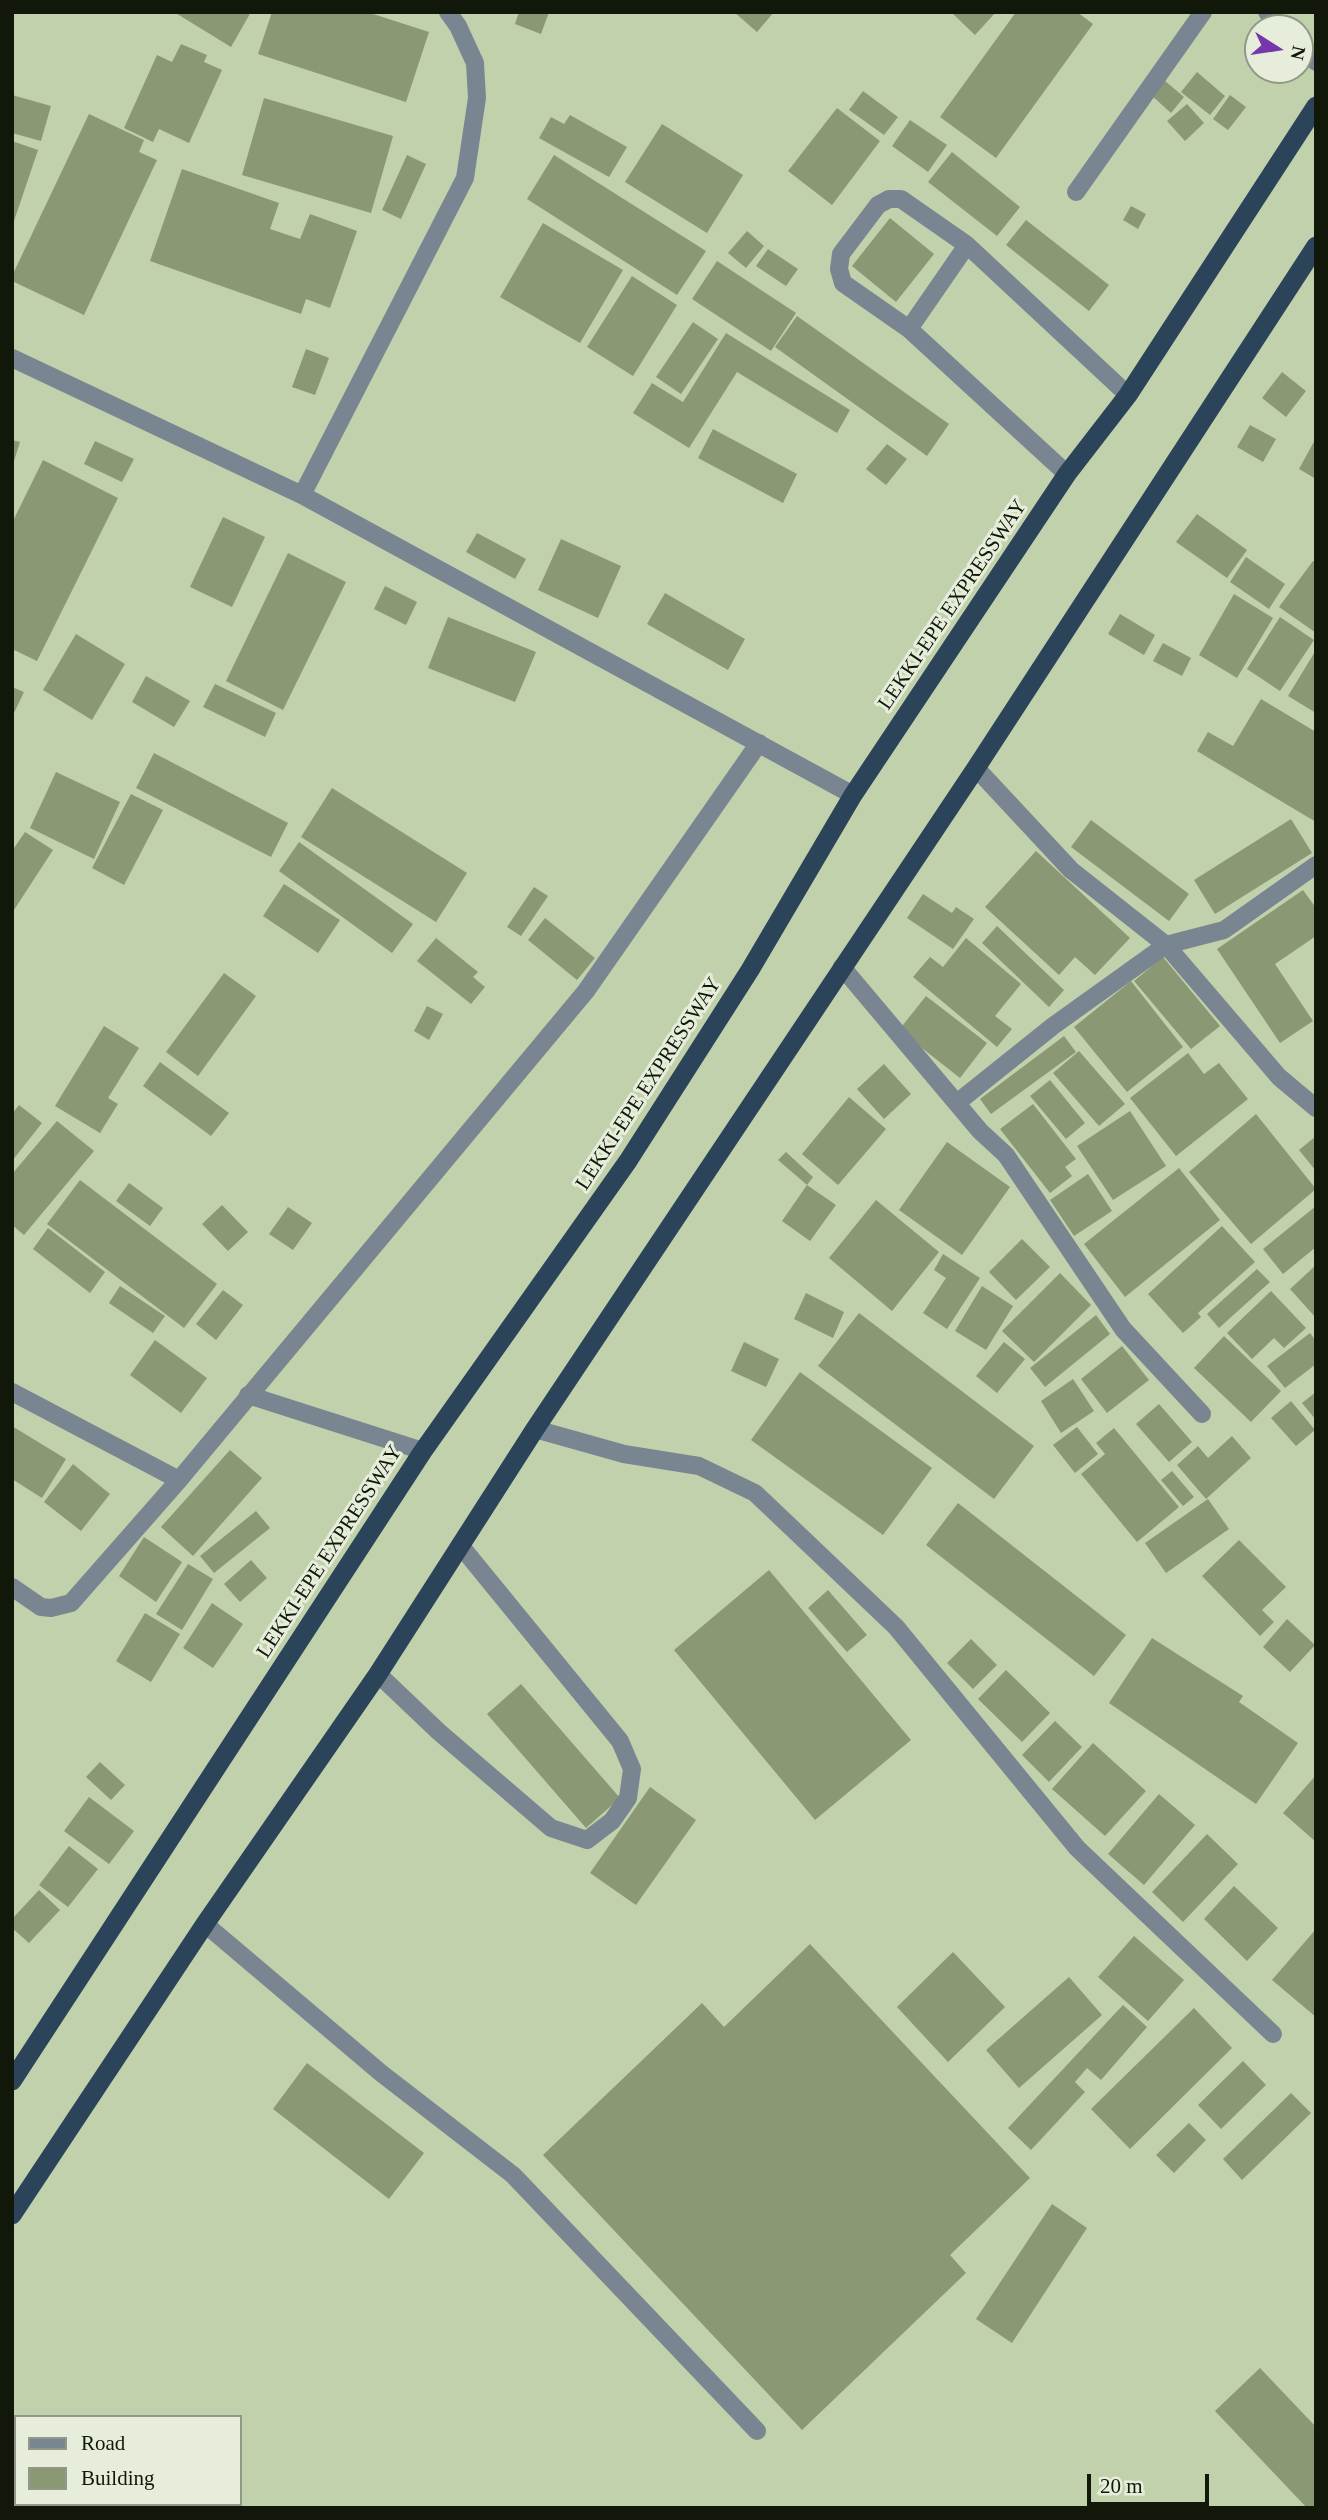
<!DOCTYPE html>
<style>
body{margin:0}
#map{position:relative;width:1328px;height:2520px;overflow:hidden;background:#c1d1ab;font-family:Georgia,serif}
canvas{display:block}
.frame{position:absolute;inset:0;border:14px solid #111709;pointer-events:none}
.legend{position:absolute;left:14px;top:2415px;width:228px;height:91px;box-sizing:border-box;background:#e6eedb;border:2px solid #919887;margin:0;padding:9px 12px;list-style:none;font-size:21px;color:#111709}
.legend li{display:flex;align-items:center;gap:14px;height:35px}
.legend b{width:35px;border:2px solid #919887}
.north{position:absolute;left:1244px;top:14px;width:70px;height:70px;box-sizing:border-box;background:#e6eedb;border:2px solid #919887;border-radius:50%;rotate:102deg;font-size:19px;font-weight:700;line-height:28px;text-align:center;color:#111709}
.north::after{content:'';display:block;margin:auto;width:24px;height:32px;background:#7737ac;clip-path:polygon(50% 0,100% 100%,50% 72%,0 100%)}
.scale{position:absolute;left:1087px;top:2474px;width:122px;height:32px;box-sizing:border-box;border:4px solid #111709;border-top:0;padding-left:9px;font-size:21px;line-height:24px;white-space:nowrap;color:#111709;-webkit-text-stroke:5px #e6eedb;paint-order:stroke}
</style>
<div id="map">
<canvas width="1328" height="2520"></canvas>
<div class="frame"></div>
<ul class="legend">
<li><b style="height:9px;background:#798692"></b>Road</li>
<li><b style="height:19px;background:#8a9874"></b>Building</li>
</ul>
<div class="north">N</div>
<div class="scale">20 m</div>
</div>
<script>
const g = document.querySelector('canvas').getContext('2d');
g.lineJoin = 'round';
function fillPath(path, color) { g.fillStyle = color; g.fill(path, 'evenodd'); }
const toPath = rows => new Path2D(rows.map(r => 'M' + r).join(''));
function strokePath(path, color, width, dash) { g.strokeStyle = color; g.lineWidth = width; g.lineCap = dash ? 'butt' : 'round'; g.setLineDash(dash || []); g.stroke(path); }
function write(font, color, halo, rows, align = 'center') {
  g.font = font + ' Georgia,serif'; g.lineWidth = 6; g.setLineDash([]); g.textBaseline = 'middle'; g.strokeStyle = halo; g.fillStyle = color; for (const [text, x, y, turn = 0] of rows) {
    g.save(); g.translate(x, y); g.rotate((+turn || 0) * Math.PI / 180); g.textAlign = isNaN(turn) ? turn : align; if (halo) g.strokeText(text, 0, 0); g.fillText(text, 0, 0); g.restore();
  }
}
const building = toPath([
 [174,12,251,12,231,47],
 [272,12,367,12,429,32,406,102,258,54],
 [519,12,549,12,541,34,515,24],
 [734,12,774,12,757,32],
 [951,12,996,12,975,35],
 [1016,12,1077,12,1093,24,996,158,940,117],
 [181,44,207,55,204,62,222,70,189,143,159,129,153,142,124,128,157,55,172,62],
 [1197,72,1225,96,1210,115,1181,92],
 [1164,80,1184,97,1171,113,1151,95],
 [863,91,898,117,884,135,849,110],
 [12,95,51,106,41,141,12,133],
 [1230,95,1246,107,1228,130,1213,119],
 [264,98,393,136,371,213,242,175],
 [1187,104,1204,123,1185,141,1167,121],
 [837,108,880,141,832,205,788,171],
 [89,114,144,140,139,152,157,160,84,315,12,281,12,276],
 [570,115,627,147,609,177,539,138,551,117,564,124],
 [910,120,947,145,928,172,892,146],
 [662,124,743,175,707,233,625,182],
 [12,141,38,150,13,224,12,224],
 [952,152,1020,207,997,236,928,182],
 [407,155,426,164,401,219,382,210],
 [554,155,706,251,677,295,527,199],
 [182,169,279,203,270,229,300,239,310,214,357,231,330,308,306,299,301,314,150,261],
 [1131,206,1146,214,1138,229,1123,220],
 [890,218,934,254,896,302,852,266],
 [1026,220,1109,285,1089,311,1006,245],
 [543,223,623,270,580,343,500,297],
 [747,231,764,246,746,268,728,253],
 [768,249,798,269,786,286,756,266],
 [717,261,796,313,771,351,692,299],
 [632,276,677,305,633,376,587,347],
 [797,316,949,424,927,456,775,347],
 [693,322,718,339,681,394,656,377],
 [726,333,850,410,837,433,737,372,689,448,633,413,652,383,683,402],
 [306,349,329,358,315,395,292,387],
 [1282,372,1306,391,1286,417,1262,398],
 [1250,425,1276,439,1263,462,1237,447],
 [713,429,797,474,783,503,698,458],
 [1316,438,1316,479,1299,469],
 [12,440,20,442,13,464,12,464],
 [95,441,134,459,122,482,84,464],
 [887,444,907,459,886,485,866,469],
 [43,460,118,498,37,661,12,649,12,523],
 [1197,514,1247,550,1227,578,1176,542],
 [223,517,265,537,232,607,190,587],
 [477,533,526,559,515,579,466,552],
 [561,539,621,566,598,618,538,590],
 [288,553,346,582,283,710,226,681],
 [1246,557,1285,584,1269,609,1230,582],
 [1313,561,1316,563,1316,633,1279,607],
 [385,586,417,602,406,625,374,609],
 [665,593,745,639,728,670,647,624],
 [1234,594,1273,618,1237,678,1199,655],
 [1120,614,1155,635,1144,655,1108,634],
 [448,617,536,652,515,702,428,668],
 [1280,617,1314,640,1280,691,1247,669],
 [76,634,125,664,92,720,43,690],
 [1163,643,1191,658,1182,676,1153,661],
 [1316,650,1316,713,1288,696],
 [146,676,190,701,174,727,132,702],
 [215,684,276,713,265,737,203,707],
 [12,687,24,692,12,717],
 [1261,699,1316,732,1316,822,1197,751,1208,732,1233,746],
 [154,753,288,823,271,857,136,788],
 [56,772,120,802,94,859,30,828],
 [332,788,467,873,436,922,301,837],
 [131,794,163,810,124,885,92,868],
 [1291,819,1312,853,1215,914,1194,880],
 [1091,820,1189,894,1169,921,1071,847],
 [25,832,53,850,12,913,12,851],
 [299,842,413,924,392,953,279,871],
 [1036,851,1130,938,1095,975,1075,957,1059,975,985,907],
 [284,884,340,920,318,953,263,916],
 [534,887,548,896,521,936,507,927],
 [1303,890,1316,908,1316,936,1275,964,1313,1021,1280,1043,1217,949],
 [923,894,952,913,956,907,974,919,953,949,907,918],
 [545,918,595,958,577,980,528,940],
 [997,926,1064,990,1049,1007,982,943],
 [436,938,478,972,473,977,485,987,471,1004,417,961],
 [966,938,1021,984,995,1016,1012,1029,997,1047,913,977,930,957,943,967],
 [1163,957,1220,1026,1191,1049,1134,981],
 [224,973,256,996,198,1076,166,1052],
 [1131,981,1183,1047,1127,1092,1074,1027],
 [926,996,987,1043,960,1078,899,1030],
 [427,1006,443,1014,429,1040,414,1031],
 [104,1026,139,1048,108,1098,118,1104,100,1133,55,1106],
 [1064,1036,1076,1052,991,1114,980,1099],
 [1079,1051,1125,1104,1099,1126,1053,1073],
 [1188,1053,1204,1074,1219,1063,1248,1099,1176,1156,1130,1098],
 [160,1062,229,1113,211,1136,143,1086],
 [884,1064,911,1094,884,1119,857,1089],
 [1050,1080,1085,1123,1066,1139,1030,1096],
 [849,1097,886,1129,838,1185,802,1154],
 [1033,1104,1076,1159,1065,1167,1072,1176,1050,1193,1000,1129],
 [19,1105,42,1123,12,1161,12,1114],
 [1130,1111,1166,1166,1113,1200,1077,1146],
 [1256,1114,1316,1189,1251,1244,1189,1172],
 [57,1121,94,1151,24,1235,12,1225,12,1174],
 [1316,1136,1316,1171,1299,1150],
 [947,1142,1010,1187,962,1255,899,1210],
 [786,1152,813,1177,807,1185,836,1205,810,1241,782,1221,807,1185,778,1160],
 [1179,1168,1220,1220,1125,1297,1084,1244],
 [1088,1174,1112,1211,1074,1236,1050,1200],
 [80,1180,217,1284,184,1328,47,1224],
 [129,1183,163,1208,150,1226,116,1201],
 [876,1200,939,1252,892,1311,829,1258],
 [222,1205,248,1232,228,1251,202,1224],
 [1316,1206,1316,1247,1283,1274,1263,1249],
 [288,1207,312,1223,293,1250,269,1234],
 [1222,1226,1255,1262,1198,1313,1201,1317,1183,1333,1148,1294],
 [48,1228,105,1272,90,1293,33,1249],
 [1022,1239,1050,1267,1016,1300,989,1272],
 [943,1254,980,1278,947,1329,923,1313,946,1278,934,1270],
 [1316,1265,1316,1318,1290,1289],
 [1257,1269,1270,1282,1219,1328,1207,1314],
 [1060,1273,1091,1305,1034,1362,1002,1331],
 [120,1286,165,1316,153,1333,109,1303],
 [982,1286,1013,1306,986,1350,955,1331],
 [223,1290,243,1305,216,1340,196,1324],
 [1271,1291,1306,1328,1284,1348,1274,1338,1252,1359,1227,1333],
 [806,1293,844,1312,833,1338,794,1319],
 [859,1313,1034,1446,994,1499,818,1366],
 [1096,1315,1110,1334,1045,1387,1030,1368],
 [1310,1333,1316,1341,1316,1364,1285,1388,1267,1366],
 [1224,1336,1281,1391,1251,1422,1194,1368],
 [155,1340,207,1378,181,1413,130,1375],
 [744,1342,779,1359,766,1387,731,1371],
 [1004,1342,1025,1359,997,1393,976,1376],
 [1122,1346,1149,1380,1107,1413,1081,1379],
 [800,1372,932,1468,883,1535,751,1440],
 [1073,1379,1094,1411,1061,1433,1041,1401],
 [1316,1392,1316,1420,1302,1403],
 [1291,1401,1315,1430,1296,1446,1271,1418],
 [1159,1404,1192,1442,1169,1462,1136,1424],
 [12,1426,66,1459,42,1498,12,1479],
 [1077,1427,1098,1454,1075,1473,1053,1445],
 [1114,1428,1179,1507,1137,1542,1081,1474,1105,1454,1096,1443],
 [1232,1436,1251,1458,1206,1499,1177,1465,1198,1446,1208,1458],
 [230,1450,262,1478,193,1556,161,1527],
 [73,1464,110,1494,81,1531,44,1502],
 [1172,1471,1194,1497,1183,1506,1161,1480],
 [1208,1499,1229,1529,1166,1573,1145,1543],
 [958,1503,1126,1635,1094,1676,926,1545],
 [256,1511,270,1528,214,1573,200,1556],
 [144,1537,182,1562,156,1602,119,1576],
 [1239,1540,1286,1587,1262,1610,1274,1622,1260,1636,1202,1576],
 [251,1560,267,1578,240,1602,224,1584],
 [188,1564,213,1579,182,1630,156,1614],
 [769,1570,911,1740,815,1820,674,1650],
 [828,1590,867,1635,847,1652,808,1608],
 [212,1603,243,1624,213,1668,183,1648],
 [145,1613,180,1634,151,1682,116,1661],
 [1287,1619,1315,1645,1290,1672,1263,1647],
 [1152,1638,1243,1696,1239,1702,1298,1743,1256,1804,1109,1703],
 [971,1639,997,1665,973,1689,947,1663],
 [1006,1670,1050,1713,1022,1742,978,1699],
 [521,1684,620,1798,586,1828,487,1714],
 [1055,1721,1082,1747,1049,1782,1022,1755],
 [1093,1743,1146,1791,1105,1836,1052,1789],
 [100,1762,125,1785,111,1800,86,1777],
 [1316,1775,1316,1842,1283,1813],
 [650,1787,696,1820,636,1905,590,1873],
 [1159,1794,1195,1825,1144,1885,1108,1854],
 [89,1797,134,1831,109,1864,64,1831],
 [1207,1834,1238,1864,1183,1922,1152,1892],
 [69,1846,98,1869,68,1907,39,1885],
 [1234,1886,1278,1928,1247,1961,1204,1919],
 [39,1890,60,1910,29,1943,12,1928,12,1919],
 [1316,1929,1316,2017,1272,1980],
 [1134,1936,1184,1980,1148,2021,1098,1977],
 [810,1944,1030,2178,950,2255,966,2273,802,2430,543,2155,702,2003,724,2027],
 [953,1952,1005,2007,948,2062,897,2007],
 [1069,1977,1102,2015,1019,2088,986,2050],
 [1123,2005,1147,2027,1101,2080,1087,2068,1075,2082,1085,2092,1031,2150,1008,2128],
 [1194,2008,1232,2048,1130,2149,1091,2109],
 [1243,2061,1266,2085,1221,2129,1198,2105],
 [307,2063,424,2153,389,2199,273,2109],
 [1291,2093,1311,2113,1242,2180,1223,2159],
 [1189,2123,1206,2140,1174,2173,1156,2155],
 [1052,2204,1087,2228,1012,2343,976,2319],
 [1260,2368,1316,2427,1316,2508,1307,2508,1215,2411],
 [73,2504,146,2504,152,2508,79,2508]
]);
const service = toPath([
 [1076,192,1203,12],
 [909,329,967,245],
 [1067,474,909,329,843,283,839,269,841,254,878,205,889,199,901,199,967,245,1128,395],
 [378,1674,439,1732,551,1828,587,1840,612,1821,628,1798,632,1769,620,1741,460,1545],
 [205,1924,381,2073,513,2175,757,2431],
 [16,2504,22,2508]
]);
const minor = toPath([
 [1267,12,1282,28],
 [1300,46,1316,62],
 [12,358,302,495,853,795],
 [302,495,465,178,477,98,475,63,458,26,448,12],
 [976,768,1071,870,1166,945,1279,1077,1316,1108],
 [842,967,980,1131,1006,1155,1123,1329,1202,1414],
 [958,1102,1053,1026,1166,945,1224,930,1316,865],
 [12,1392,179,1480,586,991,759,743],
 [248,1395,423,1451],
 [535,1429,624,1454,699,1466,755,1493,896,1627,1077,1848,1273,2034],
 [12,1587,41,1607,51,1608,71,1603,179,1480]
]);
const trunk = toPath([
 [12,2081,423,1451,628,1161,750,970,853,795,1067,474,1128,395,1316,106],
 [12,2215,205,1924,378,1674,535,1429,976,768,1316,246]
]);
const streetNames = [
 ["LEKKI-EPE EXPRESSWAY",953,605,-56],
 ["LEKKI-EPE EXPRESSWAY",649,1084,-57],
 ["LEKKI-EPE EXPRESSWAY",330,1552,-57]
];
fillPath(building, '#8a9874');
strokePath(service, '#798692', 18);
strokePath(minor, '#798692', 18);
strokePath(trunk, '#2b445a', 19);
write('21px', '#111709', '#e6eedb', streetNames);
</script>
